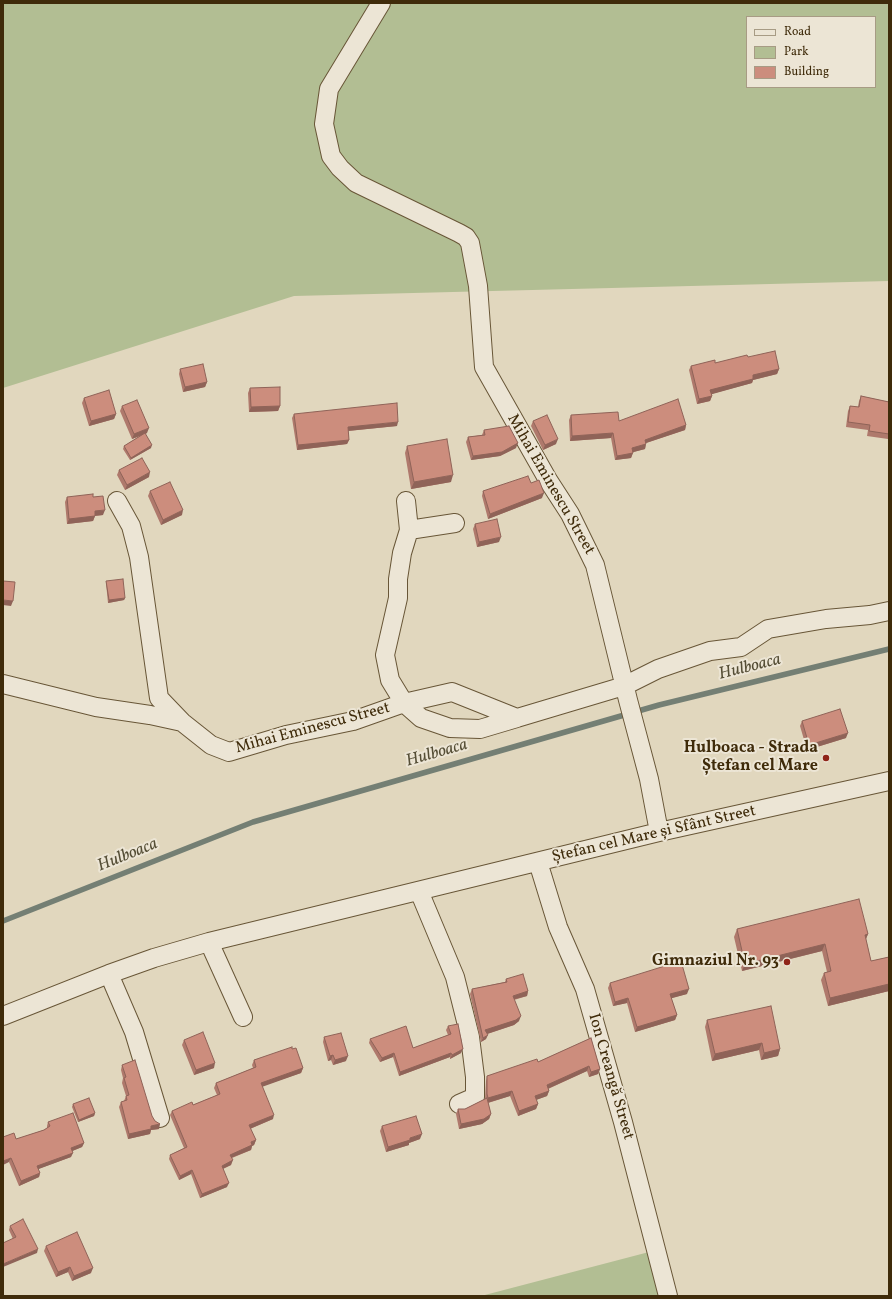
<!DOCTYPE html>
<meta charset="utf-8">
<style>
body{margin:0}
#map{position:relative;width:892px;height:1299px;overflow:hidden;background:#e1d7be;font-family:Vollkorn,serif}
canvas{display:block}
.frame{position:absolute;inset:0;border:4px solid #3f2b0a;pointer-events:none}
.legend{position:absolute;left:746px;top:16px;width:130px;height:72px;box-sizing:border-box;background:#ece5d5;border:1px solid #a79b84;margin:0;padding:5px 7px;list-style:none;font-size:12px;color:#3f2b0a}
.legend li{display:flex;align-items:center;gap:8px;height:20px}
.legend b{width:20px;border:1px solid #a79b84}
</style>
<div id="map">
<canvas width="892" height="1299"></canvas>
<div class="frame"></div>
<ul class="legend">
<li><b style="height:5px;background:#ece5d5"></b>Road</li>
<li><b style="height:11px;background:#b2be93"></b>Park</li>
<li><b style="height:11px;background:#cc8d7d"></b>Building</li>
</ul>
</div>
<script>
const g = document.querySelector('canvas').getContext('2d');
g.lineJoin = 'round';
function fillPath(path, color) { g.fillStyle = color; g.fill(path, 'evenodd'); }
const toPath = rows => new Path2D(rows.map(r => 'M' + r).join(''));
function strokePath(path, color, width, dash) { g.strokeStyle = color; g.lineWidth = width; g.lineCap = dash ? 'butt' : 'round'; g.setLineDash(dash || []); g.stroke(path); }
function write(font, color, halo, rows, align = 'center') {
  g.font = font + ' Vollkorn,serif'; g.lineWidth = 4; g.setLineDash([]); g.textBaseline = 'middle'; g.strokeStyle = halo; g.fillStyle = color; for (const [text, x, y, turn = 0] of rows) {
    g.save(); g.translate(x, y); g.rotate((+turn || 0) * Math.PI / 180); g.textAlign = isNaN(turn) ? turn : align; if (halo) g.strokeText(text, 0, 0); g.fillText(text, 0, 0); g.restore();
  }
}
const green = toPath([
 [3,3,889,3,889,281,294,296,3,388],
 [747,17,875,17,875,87,747,87],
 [649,1252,659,1296,481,1296]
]);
const stream = toPath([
 [3,921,253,822,659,705,889,649]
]);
const minor = toPath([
 [381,3,329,89,324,124,331,156,340,168,356,183,459,233,466,237,470,243,478,286,484,367,548,480,570,514,595,565,628,700,649,779,659,832],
 [117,501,131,526,139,557,159,698,182,722,211,745,229,752,286,735,353,721,404,703,452,692,517,718,624,686,658,669,710,651,741,647,768,629,826,619,870,615,889,611],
 [406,501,409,530,402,553,398,579,398,598,385,655,390,680,404,703,421,718,450,728,480,729,517,718],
 [409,530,455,523],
 [3,684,96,707,150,715,182,722],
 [538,862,558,927,585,989,623,1122,668,1296],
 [419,891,455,977,470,1037,475,1077,475,1097,459,1104],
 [209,942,243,1017],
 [109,974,134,1032,160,1118],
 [3,1016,109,974,154,958,209,942,659,832,889,781]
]);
const wall = toPath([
 [748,357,779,369,777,374,753,380,752,383,711,394,712,396,710,401,697,404,689,370,691,366,715,363],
 [180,369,207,382,205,387,183,392,179,374],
 [250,388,280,406,278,411,249,412,248,393],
 [861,396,889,402,889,437,888,439,867,436,868,430,846,427,848,411,850,406,858,407,859,401],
 [84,398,116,414,114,419,89,426,82,403],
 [122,406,147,433,145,434,151,448,130,460,123,449,124,446,140,436,132,439,120,411],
 [294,414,397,426,348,431,349,440,347,444,297,450,292,418],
 [571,415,619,421,686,425,685,430,646,443,645,449,633,452,631,458,615,460,611,438,570,441,569,420],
 [533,421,556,444,543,450,531,426],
 [484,430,516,448,500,456,471,460,466,442,468,437,482,435],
 [407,446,451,482,411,489,405,453],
 [119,470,149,477,125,490,117,475],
 [531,483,542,498,488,519,482,496,483,491],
 [150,491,182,515,161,525,148,496],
 [67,497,93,497,103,515,95,516,93,521,67,524,65,502],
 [475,524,499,542,477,547,473,529],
 [106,581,125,598,124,600,108,603,106,583],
 [802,721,846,738,807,750,800,726],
 [737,929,868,934,866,939,871,961,889,957,889,991,828,1006,821,980,824,973,827,972,822,951,742,971,734,937],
 [506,979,528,991,527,996,514,1000,519,1021,514,1025,487,1034,486,1039,481,1042,470,994,472,989,505,982],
 [610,983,687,994,671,998,677,1015,675,1020,635,1032,627,1003,613,1006,608,988],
 [707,1020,780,1049,778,1056,761,1060,759,1050,712,1061,705,1027],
 [448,1026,461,1053,450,1059,450,1057,399,1076,393,1057,380,1062,369,1043,370,1039,413,1048,448,1035,446,1030],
 [324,1037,346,1061,333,1065,331,1060,328,1061,323,1042],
 [591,1038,600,1069,598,1074,589,1077,587,1071,548,1089,549,1091,547,1096,536,1100,538,1104,536,1109,518,1116,510,1096,488,1103,491,1114,489,1119,482,1124,459,1129,456,1114,458,1109,465,1109,485,1099,486,1081,487,1076,538,1062],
 [184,1040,214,1068,194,1075,182,1045],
 [292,1049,303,1068,301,1073,262,1086,273,1119,250,1129,256,1140,254,1145,252,1146,251,1150,232,1158,231,1165,223,1169,227,1187,200,1198,191,1174,179,1180,169,1159,170,1155,184,1148,170,1115,172,1111,193,1105,217,1095,214,1088,216,1083,253,1068,252,1065,254,1060],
 [122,1065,159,1129,151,1130,150,1134,128,1139,119,1107,121,1102,124,1101,126,1096,122,1083,123,1078,121,1070],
 [73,1104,95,1113,94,1116,78,1122,72,1107],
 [48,1122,84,1143,82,1147,72,1151,71,1157,38,1169,40,1173,39,1177,19,1186,9,1162,16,1139,44,1130,47,1128,47,1126],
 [382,1126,420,1139,409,1143,409,1145,386,1152,380,1131],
 [10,1226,37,1253,13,1239,9,1230],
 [46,1246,91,1273,72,1281,68,1272,56,1277,44,1251]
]);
const shadedWall = toPath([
 [779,369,777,374,753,380,752,383,709,395,710,390,753,375],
 [207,382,205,387,183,392,185,387],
 [712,396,710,401,697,404,699,399],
 [280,406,278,411,249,412,251,407],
 [116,414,114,419,89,426,91,421],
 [398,422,397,426,347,431,348,427],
 [686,425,685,430,643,444,645,440],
 [149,428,147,433,132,439,134,434],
 [613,433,611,438,570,441,572,436],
 [558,439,556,444,543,450,545,445],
 [349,440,347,444,297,450,298,445],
 [518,443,516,448,500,456,471,460,473,456],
 [646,444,645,449,630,453,632,448],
 [152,445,151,448,130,460,131,458],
 [633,453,631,458,615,460,617,456],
 [150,472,149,477,125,490,127,485],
 [453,475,451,482,411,489,414,482],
 [544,493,542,498,488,519,490,514],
 [105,510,103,515,93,516,95,511],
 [183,510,182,515,161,525,163,520],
 [95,516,93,521,67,524,69,519],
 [501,537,499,542,477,547,479,542],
 [125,598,124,600,108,603,109,600],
 [3,600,13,601,11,606,3,605],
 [848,733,846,738,807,750,809,745],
 [868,934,865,941,865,935],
 [825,944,822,951,742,971,745,964],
 [889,984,889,991,828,1006,830,998],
 [689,989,687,994,669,999,670,994],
 [528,991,527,996,511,1000,513,996],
 [628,998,627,1003,613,1006,615,1002],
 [677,1015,675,1020,635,1032,637,1027],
 [521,1016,519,1021,514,1025,484,1035,485,1030],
 [488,1035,486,1039,481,1042,483,1038],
 [762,1043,759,1050,712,1061,715,1054],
 [463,1049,461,1053,450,1059,452,1055],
 [780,1049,778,1056,761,1060,764,1053],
 [394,1053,393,1057,380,1062,382,1058],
 [451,1053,450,1057,399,1076,400,1072],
 [333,1055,331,1060,328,1061,330,1056],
 [348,1056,346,1061,333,1065,335,1060],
 [215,1063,214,1068,194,1075,196,1070],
 [589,1066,587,1071,545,1090,547,1085],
 [303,1068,301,1073,259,1088,261,1083],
 [600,1069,598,1074,589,1077,591,1072],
 [512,1091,510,1096,487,1103,488,1098],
 [549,1091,547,1096,533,1101,535,1096],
 [538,1104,536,1109,518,1116,519,1111],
 [95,1113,94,1116,78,1122,79,1120],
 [491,1114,489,1119,482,1124,459,1129,461,1124],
 [274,1115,273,1119,247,1130,249,1125],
 [160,1124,159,1129,151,1130,150,1134,128,1139,129,1134,151,1126],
 [422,1134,420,1139,409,1143,409,1145,386,1152,388,1147,410,1138],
 [256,1140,254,1145,252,1146,251,1150,228,1159,230,1155],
 [84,1143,82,1147,70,1152,71,1148],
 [73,1153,71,1157,36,1170,37,1166],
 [11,1158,9,1162,3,1165,3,1161],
 [233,1160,231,1165,220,1170,222,1166],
 [192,1170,191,1174,179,1180,180,1176],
 [40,1173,39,1177,19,1186,21,1181],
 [229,1183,227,1187,200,1198,202,1194],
 [38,1249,37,1253,3,1267,3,1264],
 [70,1267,68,1272,56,1277,58,1272],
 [93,1268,91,1273,72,1281,74,1276]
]);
const building = toPath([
 [775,351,779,369,753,375,753,379,710,390,712,396,699,399,691,366,715,360,715,363,747,355,748,357,775,351],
 [203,364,207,382,185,387,180,369,203,364],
 [280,387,280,406,251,407,250,388,280,387],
 [109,390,116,414,91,421,84,398,109,390],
 [861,396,889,402,889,434,869,431,870,425,848,422,850,406,859,407,861,396],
 [678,399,686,425,645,440,646,444,632,448,633,453,617,456,613,433,572,436,571,415,618,412,619,421,678,399],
 [137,400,149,428,134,434,122,406,137,400],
 [397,403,398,422,348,427,349,440,298,445,294,414,397,403],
 [547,415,558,439,545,445,533,421,547,415],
 [509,426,518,443,502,452,473,456,468,437,485,435,484,430,509,426],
 [145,433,152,445,131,458,124,446,145,433],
 [447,439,453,475,414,482,407,446,447,439],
 [142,458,150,472,127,485,119,470,142,458],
 [528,476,531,483,539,480,544,493,490,514,483,491,528,476],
 [170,482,183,510,163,520,150,491,170,482],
 [93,494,93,497,103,496,105,510,95,511,95,516,69,519,67,497,93,494],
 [497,519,501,537,479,542,475,524,497,519],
 [123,579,125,598,109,600,106,581,123,579],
 [3,581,15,582,13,601,3,600,3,581],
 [840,709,848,733,809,745,802,721,840,709],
 [859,899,868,934,865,935,871,961,889,957,889,984,830,998,824,973,831,971,825,944,745,964,737,929,859,899],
 [681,961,689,989,670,994,677,1015,637,1027,628,998,615,1002,610,983,681,961],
 [523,974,528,991,513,996,521,1016,516,1020,485,1030,488,1035,483,1038,472,989,507,982,506,979,523,974],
 [771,1006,780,1049,764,1053,762,1043,715,1054,707,1020,771,1006],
 [458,1024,463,1049,452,1055,451,1053,400,1072,394,1053,382,1058,370,1039,406,1026,413,1048,451,1034,448,1026,458,1024],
 [203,1032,215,1063,196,1070,184,1040,203,1032],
 [341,1033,348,1056,335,1060,333,1055,330,1056,324,1037,341,1033],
 [591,1038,600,1069,591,1072,589,1066,547,1085,549,1091,535,1096,538,1104,519,1111,512,1091,488,1098,487,1094,487,1076,537,1059,538,1062,591,1038],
 [292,1047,292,1049,296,1048,303,1068,261,1083,274,1115,249,1125,256,1140,251,1142,252,1145,230,1155,233,1160,222,1166,229,1183,202,1194,192,1170,180,1176,170,1155,187,1147,172,1111,192,1102,193,1105,220,1094,216,1083,256,1067,254,1060,292,1047],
 [135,1060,152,1116,155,1121,160,1124,151,1126,151,1129,129,1134,121,1102,127,1100,126,1096,129,1095,124,1078,126,1077,122,1065,135,1060],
 [89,1098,95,1113,79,1120,73,1104,89,1098],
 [487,1098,491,1114,484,1119,461,1124,458,1109,465,1109,487,1098],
 [73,1113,84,1143,71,1148,73,1153,37,1166,40,1173,21,1181,11,1158,3,1161,3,1137,14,1133,16,1139,44,1130,50,1126,48,1122,73,1113],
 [416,1116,422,1134,410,1138,410,1140,388,1147,382,1126,416,1116],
 [23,1219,38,1249,3,1264,3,1243,16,1237,10,1226,23,1219],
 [77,1232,93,1268,74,1276,70,1267,58,1272,46,1246,77,1232]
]);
const markers = [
 [826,758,4,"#8f2418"],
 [787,962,4,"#8f2418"]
];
const streetNames = [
 ["Mihai Eminescu Street",550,485,60],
 ["Mihai Eminescu Street",313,729,-15],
 ["Ștefan cel Mare și Sfânt Street",654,835,-13],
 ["Ion Creangă Street",610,1077,74]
];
const poiNames = [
 ["Hulboaca - Strada",818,749],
 ["Ștefan cel Mare",818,767],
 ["Gimnaziul Nr. 93",779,962]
];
const waterNames = [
 ["Hulboaca",750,668,-14],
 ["Hulboaca",437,754,-16],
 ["Hulboaca",128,856,-22]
];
fillPath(green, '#b2be93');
strokePath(stream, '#747f74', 5.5);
strokePath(minor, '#685637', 20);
strokePath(minor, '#ece5d5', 18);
fillPath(wall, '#af796c');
fillPath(shadedWall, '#8f6358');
fillPath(building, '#cc8d7d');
strokePath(building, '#8f6358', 1);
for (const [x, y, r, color] of markers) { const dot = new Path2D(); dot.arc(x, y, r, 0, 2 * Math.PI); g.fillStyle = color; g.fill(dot); strokePath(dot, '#ece5d5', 1.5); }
write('16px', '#3f2b0a', '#ece5d5', streetNames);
write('bold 16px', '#3f2b0a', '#ece5d5', poiNames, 'right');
write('italic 17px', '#554e36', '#ece5d5', waterNames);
</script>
